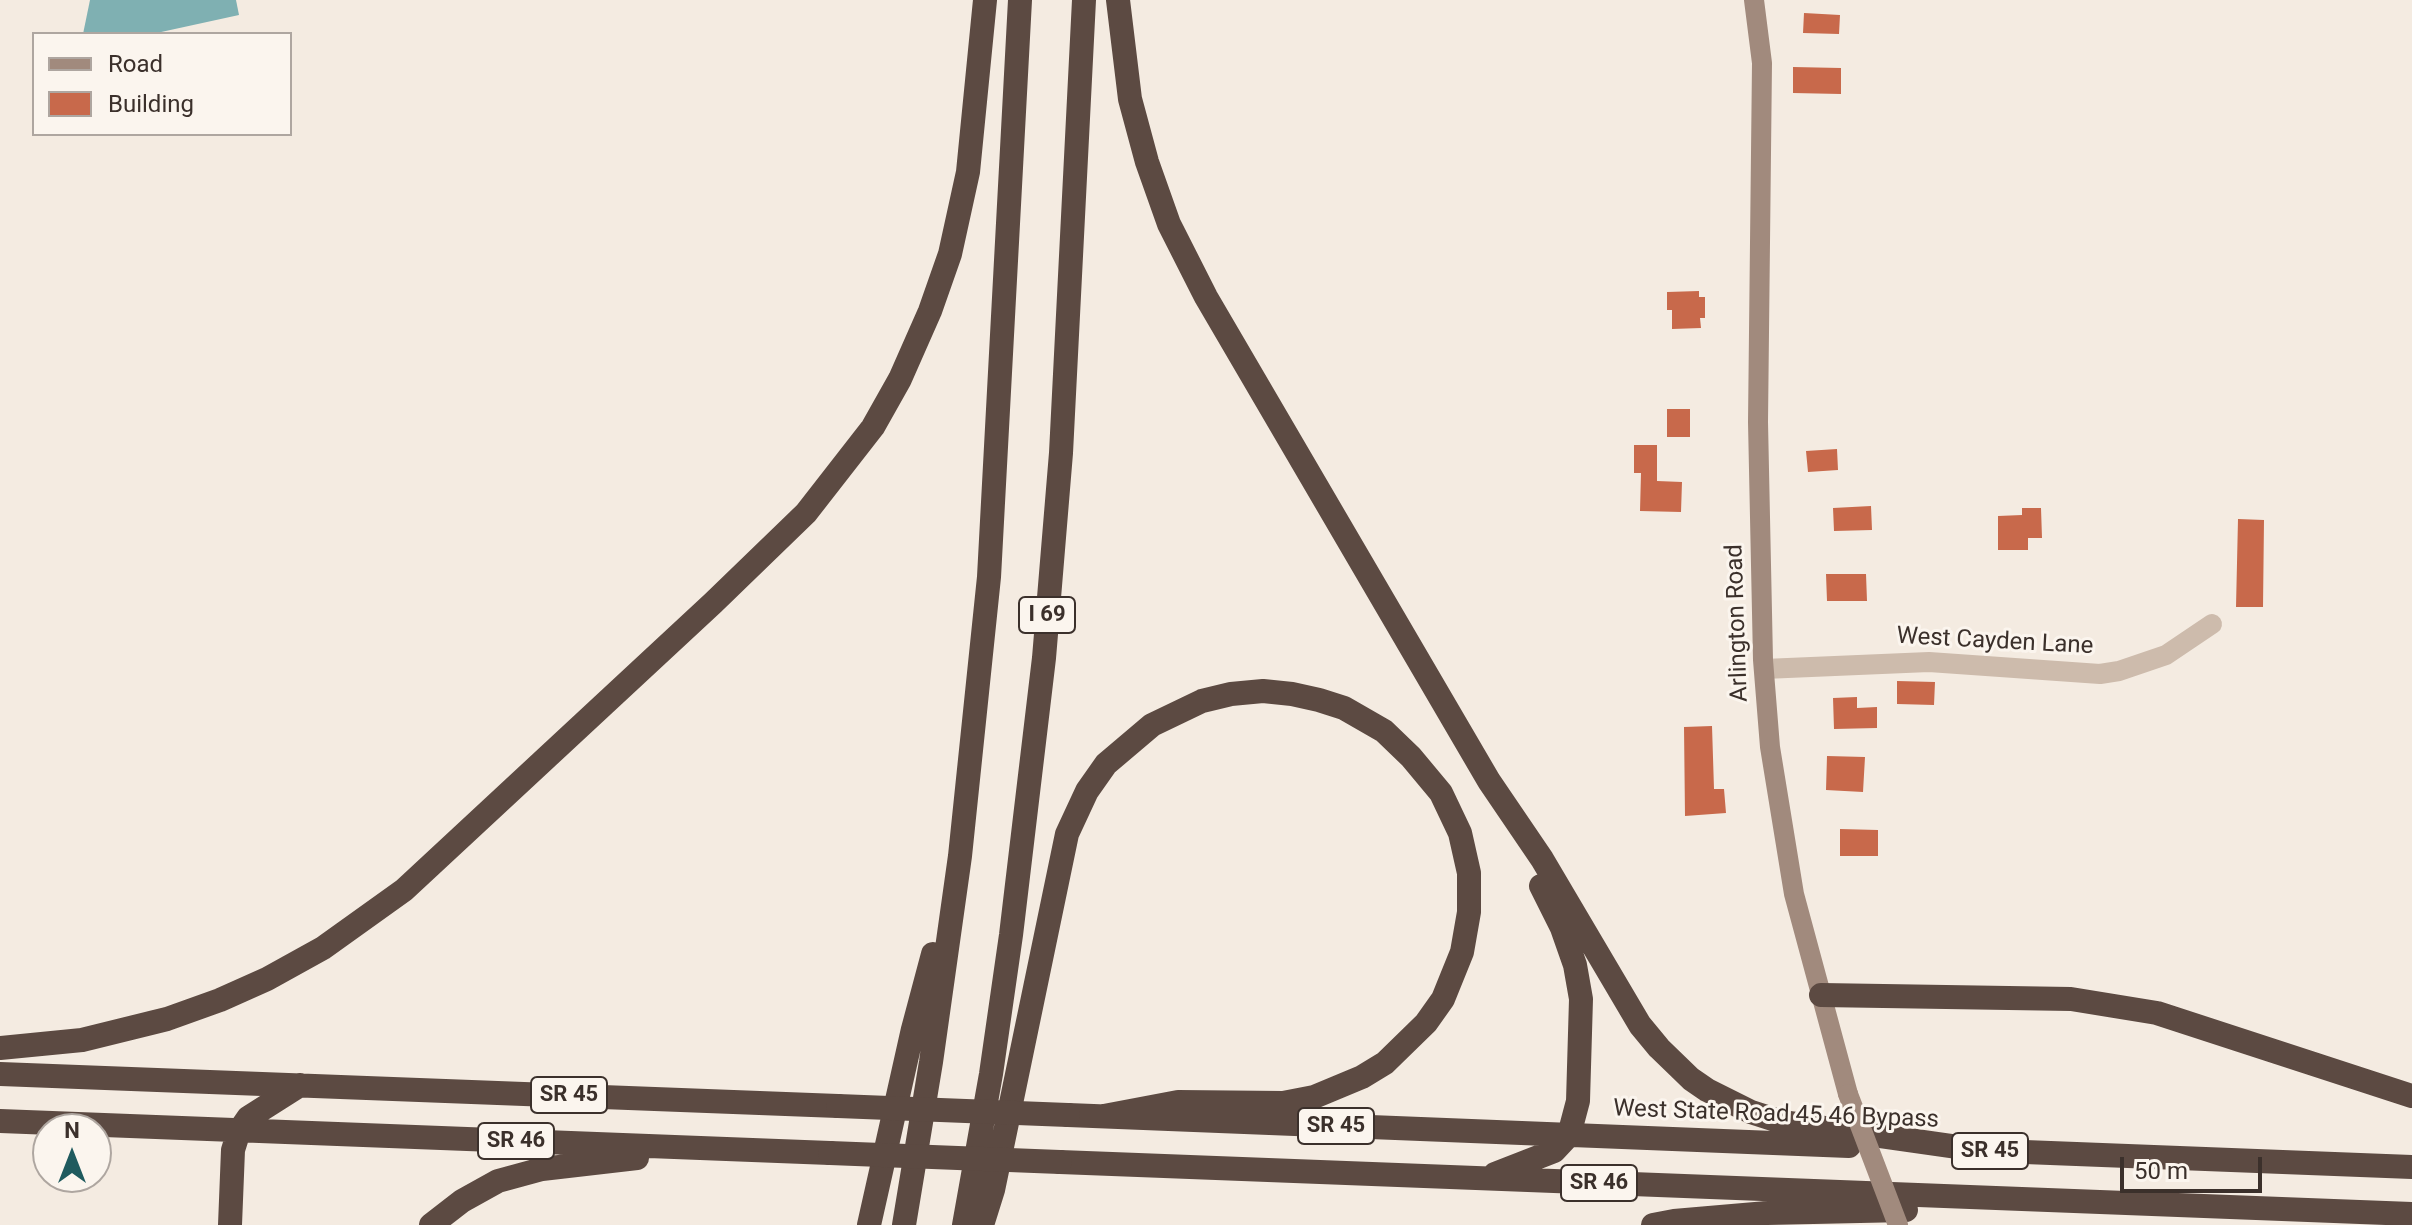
<!DOCTYPE html>
<style>
body{margin:0}
#map{position:relative;width:2412px;height:1225px;overflow:hidden;background:#f4ebe1;font-family:Roboto,sans-serif}
canvas{display:block}
.legend{position:absolute;left:32px;top:32px;width:260px;height:104px;box-sizing:border-box;background:#fbf5ee;border:2px solid #aea6a0;margin:0;padding:10px 14px;list-style:none;font-size:24px;color:#3b302b}
.legend li{display:flex;align-items:center;gap:16px;height:40px}
.legend b{width:40px;border:2px solid #aea6a0}
.north{position:absolute;left:32px;top:1113px;width:80px;height:80px;box-sizing:border-box;background:#fbf5ee;border:2px solid #aea6a0;border-radius:50%;rotate:0deg;font-size:22px;font-weight:700;line-height:32px;text-align:center;color:#3b302b}
.north::after{content:'';display:block;margin:auto;width:28px;height:36px;background:#1f5a5e;clip-path:polygon(50% 0,100% 100%,50% 72%,0 100%)}
.scale{position:absolute;left:2120px;top:1157px;width:142px;height:36px;box-sizing:border-box;border:4px solid #3b302b;border-top:0;padding-left:10px;font-size:24px;line-height:28px;white-space:nowrap;color:#3b302b;-webkit-text-stroke:6px #fbf5ee;paint-order:stroke}
</style>
<div id="map">
<canvas width="2412" height="1225"></canvas>
<ul class="legend">
<li><b style="height:10px;background:#a18a7d"></b>Road</li>
<li><b style="height:22px;background:#c8694b"></b>Building</li>
</ul>
<div class="north">N</div>
<div class="scale">50 m</div>
</div>
<script>
const g = document.querySelector('canvas').getContext('2d');
g.lineJoin = 'round';
function fillPath(path, color) { g.fillStyle = color; g.fill(path, 'evenodd'); }
const toPath = rows => new Path2D(rows.map(r => 'M' + r).join(''));
function strokePath(path, color, width, dash) { g.strokeStyle = color; g.lineWidth = width; g.lineCap = dash ? 'butt' : 'round'; g.setLineDash(dash || []); g.stroke(path); }
function write(font, color, halo, rows, align = 'center') {
  g.font = font + ' Roboto,sans-serif'; g.lineWidth = 6; g.setLineDash([]); g.textBaseline = 'middle'; g.strokeStyle = halo; g.fillStyle = color; for (const [text, x, y, turn = 0] of rows) {
    g.save(); g.translate(x, y); g.rotate((+turn || 0) * Math.PI / 180); g.textAlign = isNaN(turn) ? turn : align; if (halo) g.strokeText(text, 0, 0); g.fillText(text, 0, 0); g.restore();
  }
}
const water = toPath([
 [90,0,236,0,239,15,152,34,83,34]
]);
const building = toPath([
 [1804,13,1840,15,1839,34,1803,33],
 [1793,67,1841,68,1841,94,1793,93],
 [1699,291,1699,297,1705,297,1705,318,1700,318,1701,328,1672,329,1672,310,1667,310,1667,292],
 [1667,409,1690,409,1690,437,1667,437],
 [1634,445,1657,445,1657,481,1682,482,1681,512,1640,511,1641,473,1634,473],
 [1837,449,1838,470,1808,472,1806,451],
 [1871,506,1872,530,1834,531,1833,508],
 [2022,508,2041,508,2042,538,2028,538,2028,550,1998,550,1998,516,2022,515],
 [2238,519,2264,520,2263,607,2236,607],
 [1826,574,1866,574,1867,601,1827,601],
 [1897,681,1935,682,1934,705,1897,704],
 [1857,697,1857,708,1877,707,1877,728,1834,729,1833,698],
 [1712,726,1714,789,1724,789,1726,813,1685,816,1684,727],
 [1827,756,1865,757,1863,792,1826,790],
 [1840,829,1878,830,1878,856,1840,856]
]);
const street = toPath([
 [1764,669,1929,662,2100,674,2119,671,2166,655,2212,624]
]);
const secondary = toPath([
 [1754,0,1762,63,1758,422,1763,660,1770,747,1794,894,1848,1094]
]);
const highway = toPath([
 [1118,0,1130,99,1147,162,1169,224,1206,297,1489,781,1542,859,1640,1025,1659,1048,1691,1079,1707,1090,1751,1112,1782,1122,1986,1151],
 [1821,995,2071,999,2157,1013,2412,1096],
 [0,1048,82,1040,167,1019,220,1000,267,979,323,948,404,890,713,603,806,513,873,427,900,379,930,311,950,254,968,172,985,0],
 [0,1074,838,1106],
 [1068,1115,1849,1146],
 [0,1121,830,1153],
 [1973,1150,2412,1167],
 [1060,1162,2412,1214],
 [1495,1174,1554,1151,1569,1135,1578,1101,1581,999,1575,965,1562,928,1541,886],
 [230,1225,233,1150,239,1131,248,1118,300,1085],
 [431,1225,462,1201,498,1181,542,1169,637,1158],
 [869,1225,913,1029,933,954],
 [904,1225,931,1062,960,856,989,577,1020,0],
 [964,1225,991,1074,1011,935,1044,658,1061,453,1084,0],
 [982,1225,993,1190,1067,834,1087,791,1106,764,1152,725,1202,701,1231,694,1263,691,1292,694,1319,700,1344,708,1384,731,1411,757,1441,793,1460,833,1469,873,1469,912,1462,952,1443,999,1426,1023,1385,1063,1362,1077,1314,1097,1283,1103,1178,1102,1104,1116],
 [1653,1225,1674,1221,1767,1213,1906,1210]
]);
const secondaryBridge = toPath([
 [1848,1094,1898,1225]
]);
const highwayBridge = toPath([
 [838,1106,1068,1115],
 [830,1153,1060,1162]
]);
const shields = [
 [1047,615,56],
 [569,1095,76],
 [1336,1126,76],
 [516,1141,76],
 [1990,1151,76],
 [1599,1183,76]
];
const shieldNames = [
 ["I 69",1047,615],
 ["SR 45",569,1095],
 ["SR 45",1336,1126],
 ["SR 46",516,1141],
 ["SR 45",1990,1151],
 ["SR 46",1599,1183]
];
const streetNames = [
 ["Arlington Road",1738,623,-92],
 ["West Cayden Lane",1995,642,3],
 ["West State Road 45 46 Bypass",1776,1115,2]
];
fillPath(water, '#7fb0b2');
fillPath(building, '#c8694b');
strokePath(street, '#cdbbac', 20);
strokePath(secondary, '#a18a7d', 20);
strokePath(highway, '#5c4a42', 24);
strokePath(secondaryBridge, '#a18a7d', 20);
strokePath(highwayBridge, '#5c4a42', 24);
for (const [x, y, w] of shields) { const box = new Path2D(); box.roundRect(x - w / 2, y - 18, w, 36, 6); g.fillStyle = '#fbf5ee'; g.fill(box); strokePath(box, '#3b302b', 2); }
write('bold 22px', '#3b302b', null, shieldNames);
write('24px', '#3b302b', '#fbf5ee', streetNames);
</script>
